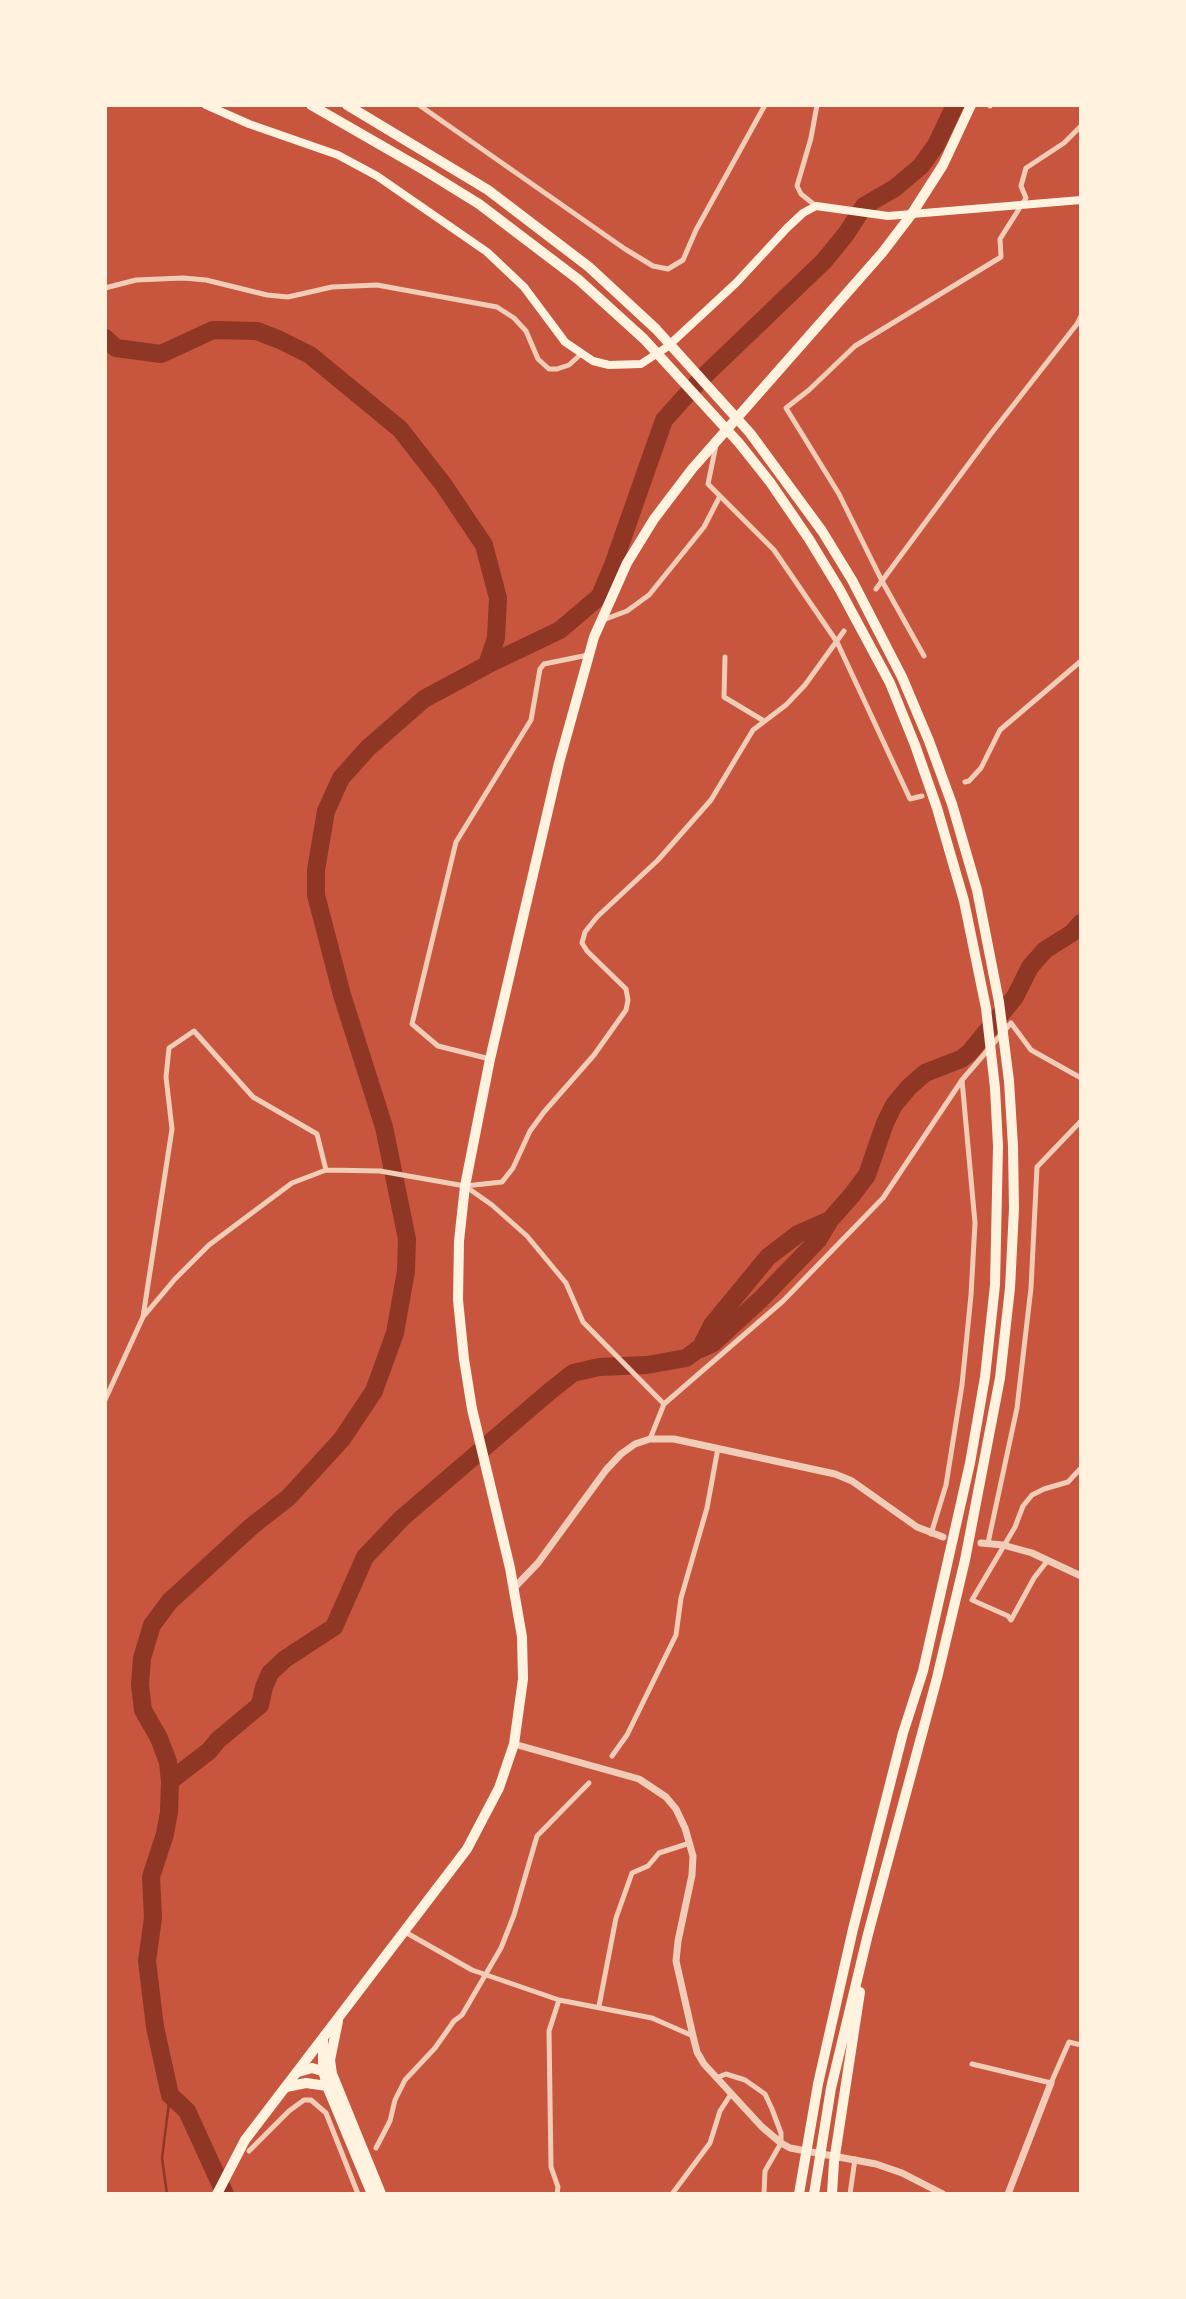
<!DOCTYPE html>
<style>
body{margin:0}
#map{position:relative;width:1186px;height:2299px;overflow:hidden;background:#c8553d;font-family:"Work Sans",sans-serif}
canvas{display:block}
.frame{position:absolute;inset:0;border:107px solid #fff3e0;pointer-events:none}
</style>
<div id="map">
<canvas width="1186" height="2299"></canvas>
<div class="frame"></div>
</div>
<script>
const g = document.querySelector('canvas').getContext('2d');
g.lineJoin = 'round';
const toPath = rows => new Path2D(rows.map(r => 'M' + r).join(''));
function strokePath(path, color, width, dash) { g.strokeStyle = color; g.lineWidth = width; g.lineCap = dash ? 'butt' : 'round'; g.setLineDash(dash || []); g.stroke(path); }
const stream = toPath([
 [167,2194,162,2158,170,2095]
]);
const river = toPath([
 [105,338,116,348,161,354,213,330,257,331,280,340,310,355,400,429,443,484,484,545,498,598,496,638,487,665],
 [700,1349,713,1343,761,1299,818,1240,830,1220],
 [170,1781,209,1751,218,1740,260,1705,264,1687,270,1673,285,1659,334,1627,365,1557,402,1518,549,1392,573,1373,599,1367,647,1365,686,1358,701,1347,712,1325,768,1257,798,1234,830,1220,852,1195,867,1175,885,1123,894,1105,909,1087,925,1073,961,1059,969,1053,1015,997,1030,967,1045,950,1072,933,1081,923],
 [225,2194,187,2111,170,2095,155,2027,147,1961,153,1918,151,1877,165,1834,169,1812,170,1781,168,1762,159,1738,143,1710,140,1685,142,1658,152,1625,170,1601,252,1526,289,1497,342,1439,374,1391,395,1333,406,1271,407,1239,384,1127,342,995,316,895,316,870,326,811,341,778,368,748,424,699,487,665,560,630,600,596,613,565,664,420,700,380,824,261,846,234,864,206,895,188,921,166,936,145,955,105]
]);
const minor = toPath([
 [419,105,625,249,653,266,668,269,683,260,696,230,765,105],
 [990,106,990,105],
 [816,206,801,194,797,186,811,138,817,105],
 [105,288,136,280,183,278,206,280,267,295,288,297,332,287,377,285,497,307,514,318,526,331,538,359,549,369,557,369,569,365,581,354],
 [716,445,708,484,774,550,837,642,910,799,922,796],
 [876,589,990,435,1077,324,1081,316],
 [603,620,627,611,649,595,704,527,720,496],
 [924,656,882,581,839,494,786,408,809,390,855,346,1001,257,1000,239,1026,198,1021,186,1026,168,1064,143,1081,126],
 [725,657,724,697,764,721],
 [965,782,969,781,981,768,1000,730,1081,661],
 [490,1059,438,1046,412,1024,456,842,531,720,540,669,544,664,588,655],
 [465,1186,492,1205,527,1236,566,1283,583,1322,664,1404],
 [143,1317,175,1279,209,1245,292,1183,326,1170,380,1171,465,1186,502,1182,513,1168,530,1131,544,1112,594,1055,626,1010,628,1000,626,989,587,951,582,943,585,932,597,917,658,860,711,800,753,730,786,705,805,685,844,631],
 [105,1400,143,1317,172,1129,166,1077,169,1048,194,1031,253,1097,317,1134,326,1170],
 [650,1439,664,1404,783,1301,883,1198,962,1080,1011,1023,1031,1050,1081,1078],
 [931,1534,946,1485,962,1385,971,1295,975,1223,962,1080],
 [988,1543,1017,1408,1031,1288,1037,1167,1081,1121],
 [1048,1560,1034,1578,1011,1620,1008,1616,972,1600,1015,1527,1023,1506,1032,1495,1044,1489,1068,1482,1081,1468],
 [612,1756,627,1735,676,1635,681,1598,707,1508,718,1448],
 [405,1932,472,1970,559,2000,652,2018,693,2036],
 [599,2006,616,1918,632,1873,648,1866,659,1853,690,1843],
 [972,2064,1051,2083,1069,2042,1081,2045],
 [716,2078,726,2074,745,2080,765,2094,772,2109,781,2133,781,2143,765,2171,764,2194],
 [376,2148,390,2121,395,2100,405,2080,435,2048,454,2021,462,2015,501,1948,514,1915,537,1836,589,1783],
 [249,2151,289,2111,304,2100,311,2100,326,2113,358,2194],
 [557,2194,558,2187,551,2167,549,2031,559,2000],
 [672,2194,710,2143,720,2111,731,2094],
 [850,2194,855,2159]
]);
const tertiary = toPath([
 [981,1543,1003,1545,1032,1553,1081,1576],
 [514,1588,538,1563,606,1470,621,1454,635,1444,650,1439,674,1439,835,1474,852,1481,917,1527,943,1537],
 [514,1744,639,1779,666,1797,676,1809,685,1828,693,1856,692,1875,678,1941,676,1961,693,2036,697,2052,704,2064,762,2127,781,2143,790,2148,876,2164,902,2173,943,2194],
 [1008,2194,1051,2083]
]);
const secondary = toPath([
 [206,105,249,124,338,155,377,176,487,252,524,287,565,342,593,361,609,365,641,364,667,347,736,283,787,228,803,213,816,206,888,216,1081,200]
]);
const trunk = toPath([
 [217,2194,245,2140,467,1849,499,1788,514,1744,523,1679,522,1637,510,1568,472,1409,464,1359,458,1300,459,1241,465,1186,490,1059,559,763,594,637,627,563,654,519,692,469,882,253,911,215,943,165,971,105]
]);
const motorway = toPath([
 [311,105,424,170,479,204,579,280,644,339,739,443,770,482,809,539,840,590,890,683,915,745,937,808,964,901,986,1008,995,1088,998,1146,995,1285,985,1377,970,1463,923,1671,903,1733,853,1929,818,2084,799,2194],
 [347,105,488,190,589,267,656,329,750,433,822,531,852,580,902,677,929,741,952,804,977,890,999,1002,1009,1081,1013,1146,1014,1209,1010,1288,1000,1378,965,1560,937,1678,868,1934,831,2088,814,2194],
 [338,2021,330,2060,332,2074,381,2194],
 [323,2040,323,2070,327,2086,372,2194],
 [298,2072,312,2068,329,2073],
 [286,2087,306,2083,327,2086],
 [832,2194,834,2162,860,1992]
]);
strokePath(stream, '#8f3625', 2.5);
strokePath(river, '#8f3625', 18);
strokePath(minor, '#f1ccb7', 5);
strokePath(tertiary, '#f1ccb7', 7);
strokePath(secondary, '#fff3e0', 8);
strokePath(trunk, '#fff3e0', 10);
strokePath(motorway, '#fff3e0', 10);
</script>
